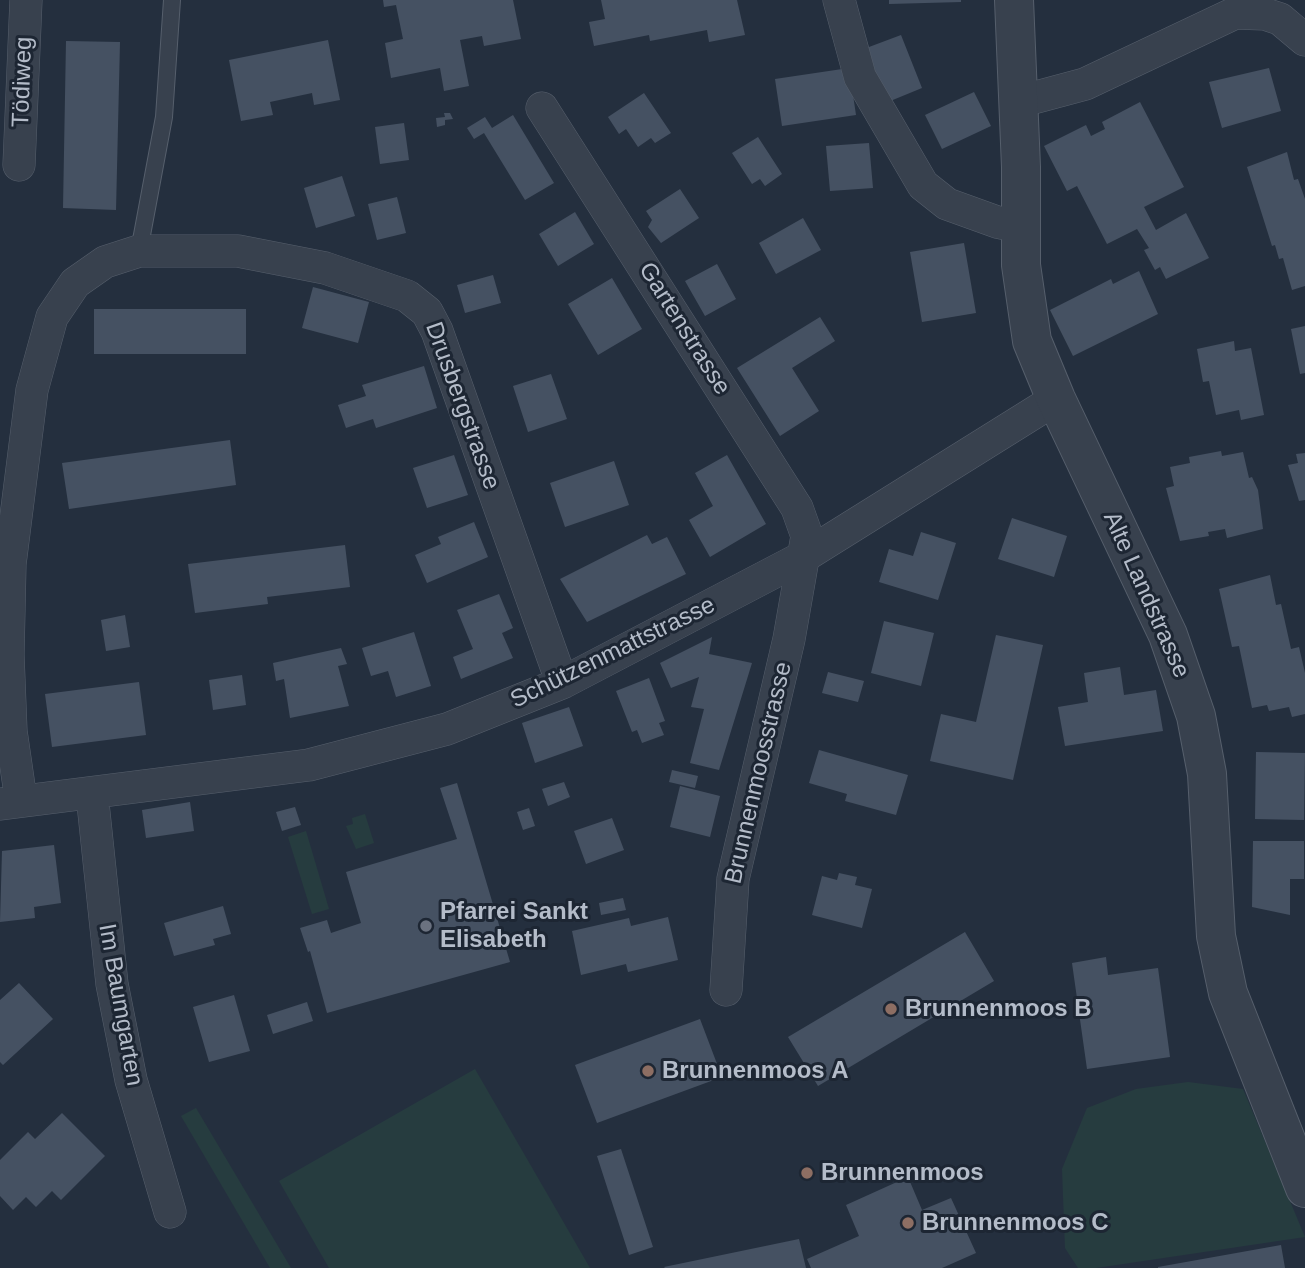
<!DOCTYPE html>
<meta charset="utf-8">
<style>
body{margin:0}
canvas{display:block;background:#242f3e}
</style>
<canvas width="1305" height="1268"></canvas>
<script>
const g = document.querySelector('canvas').getContext('2d');
g.lineJoin = 'round';
function fillPath(path, color) { g.fillStyle = color; g.fill(path, 'evenodd'); }
const toPath = rows => new Path2D(rows.map(r => 'M' + r).join(''));
function strokePath(path, color, width, dash) { g.strokeStyle = color; g.lineWidth = width; g.lineCap = dash ? 'butt' : 'round'; g.setLineDash(dash || []); g.stroke(path); }
function write(font, color, halo, rows, align = 'center') {
  g.font = font + ' Arial,sans-serif'; g.lineWidth = 6; g.setLineDash([]); g.textBaseline = 'middle'; g.strokeStyle = halo; g.fillStyle = color; for (const [text, x, y, turn = 0] of rows) {
    g.save(); g.translate(x, y); g.rotate((+turn || 0) * Math.PI / 180); g.textAlign = isNaN(turn) ? turn : align; if (halo) g.strokeText(text, 0, 0); g.fillText(text, 0, 0); g.restore();
  }
}
const green = toPath([
 [365,814,374,843,356,849,346,826,353,824,352,818],
 [306,831,329,909,312,914,288,837],
 [475,1069,590,1268,329,1268,279,1181],
 [1188,1082,1243,1089,1305,1237,1096,1268,1078,1268,1065,1248,1062,1169,1087,1108,1136,1089],
 [196,1108,291,1268,270,1268,181,1116]
]);
const building = toPath([
 [383,0,513,0,521,39,484,46,482,36,460,40,469,86,444,91,440,68,391,78,385,43,403,39,396,5,384,7],
 [601,0,737,0,745,35,709,42,707,30,650,41,649,35,594,46,589,22,605,19],
 [889,0,961,0,961,2,889,4],
 [901,35,922,88,883,104,861,50],
 [328,40,340,100,314,105,312,93,270,102,273,115,241,121,229,60],
 [66,41,120,42,116,210,63,208],
 [849,68,856,115,782,126,775,79],
 [1269,68,1281,111,1222,128,1209,82],
 [974,92,991,126,942,149,925,115],
 [644,93,671,133,655,143,651,138,638,147,626,129,619,134,608,117],
 [1140,102,1184,187,1144,207,1156,230,1186,213,1209,258,1166,279,1160,267,1155,270,1144,250,1149,248,1137,229,1107,244,1077,186,1067,191,1044,146,1086,125,1091,136,1105,129,1102,122],
 [444,113,450,113,453,119,445,120,445,125,437,127,436,118,445,117],
 [513,115,554,183,525,200,484,133,474,139,467,128,485,117,492,128],
 [404,123,409,160,380,164,375,127],
 [758,137,782,174,765,186,760,179,752,184,732,153],
 [869,143,873,188,830,191,826,146],
 [1287,152,1294,180,1298,179,1305,199,1305,286,1292,290,1283,258,1279,259,1275,245,1272,246,1247,167],
 [342,176,355,216,316,228,304,188],
 [680,189,699,218,661,243,648,227,652,220,646,211],
 [397,197,406,233,377,240,368,204],
 [575,212,594,244,558,266,539,234],
 [803,218,821,250,776,274,759,243],
 [964,243,976,313,922,322,910,252],
 [717,264,736,299,705,316,685,281],
 [1139,271,1158,314,1073,356,1050,310,1111,279,1113,284],
 [493,275,501,303,465,313,457,285],
 [612,278,642,329,598,355,568,304],
 [313,287,369,302,358,343,302,328],
 [94,309,246,309,246,354,94,354],
 [820,317,835,341,792,368,819,411,780,436,737,368],
 [1305,326,1305,373,1300,374,1291,329],
 [1234,341,1235,351,1251,348,1264,415,1241,420,1239,410,1216,415,1209,381,1203,382,1197,349],
 [424,366,437,408,376,428,373,419,346,428,338,405,366,396,362,385],
 [551,374,567,419,528,432,513,386],
 [230,440,236,485,69,509,62,463],
 [1221,451,1222,456,1243,452,1249,478,1252,477,1258,490,1263,529,1227,538,1225,529,1208,532,1209,536,1180,541,1166,488,1174,486,1170,467,1190,463,1189,457],
 [1305,453,1305,500,1299,501,1288,465,1298,463,1296,454],
 [454,455,468,495,427,508,413,468],
 [727,455,766,524,710,557,689,520,713,506,695,473],
 [614,461,629,505,565,527,550,483],
 [1012,518,1067,536,1054,577,998,559],
 [474,522,488,557,427,583,415,555,441,544,438,537],
 [921,532,956,543,938,600,879,582,889,549,913,556],
 [647,535,652,544,667,537,686,574,587,622,560,579],
 [345,545,350,587,267,597,268,604,195,613,188,564],
 [1270,575,1276,605,1281,604,1291,649,1299,647,1305,673,1305,714,1292,717,1289,707,1269,711,1267,705,1252,708,1239,646,1232,647,1219,589],
 [499,594,513,628,502,633,513,658,461,679,453,657,473,649,457,610],
 [125,615,130,647,106,651,101,620],
 [884,621,934,633,921,686,871,673],
 [414,632,431,686,396,697,388,671,371,676,362,648],
 [996,635,1043,645,1013,780,930,761,941,714,976,722],
 [712,637,709,654,752,663,719,770,690,763,704,709,691,707,699,677,671,688,660,663],
 [341,648,347,664,338,666,349,706,290,718,284,679,276,681,273,663],
 [1120,667,1124,695,1156,690,1163,731,1065,746,1058,707,1088,702,1084,673],
 [828,672,864,681,858,702,822,693],
 [242,675,246,705,213,710,209,680],
 [649,678,665,721,659,723,664,735,642,743,637,730,632,732,616,691],
 [139,682,146,735,52,747,45,694],
 [569,707,583,746,535,763,522,723],
 [819,750,908,775,896,815,845,801,847,794,809,783],
 [1256,752,1305,753,1304,820,1255,819],
 [672,770,698,776,695,788,669,782],
 [564,782,570,797,548,806,542,789],
 [457,783,510,962,327,1013,310,951,308,952,300,928,327,920,331,933,361,923,346,872,457,839,440,788],
 [680,786,720,796,710,837,670,827],
 [190,802,194,831,146,838,142,810],
 [295,807,301,825,282,831,276,812],
 [529,808,535,826,523,830,517,812],
 [612,818,624,850,586,864,574,831],
 [1253,841,1304,841,1304,879,1290,879,1290,915,1252,907],
 [54,845,61,903,34,907,35,918,0,922,2,851],
 [839,873,857,877,855,885,872,889,862,928,812,915,822,876,837,880],
 [623,898,626,910,601,915,599,903],
 [223,906,231,934,213,939,215,945,174,956,164,923],
 [668,917,678,960,628,972,626,964,581,975,572,931,629,918,631,926],
 [965,932,994,981,818,1086,788,1037],
 [1106,957,1108,975,1158,968,1170,1057,1087,1069,1072,963],
 [19,983,53,1019,3,1065,0,1062,0,1000],
 [234,995,250,1051,209,1062,193,1007],
 [307,1002,313,1021,273,1034,267,1015],
 [700,1019,722,1077,597,1123,575,1065],
 [62,1113,105,1156,61,1200,52,1191,36,1207,26,1197,13,1210,0,1196,0,1160,28,1132,35,1139],
 [621,1149,653,1247,629,1255,597,1156],
 [908,1177,922,1210,951,1198,976,1253,942,1268,811,1268,807,1259,859,1236,846,1205],
 [799,1239,806,1268,665,1268,664,1267],
 [1281,1245,1285,1268,1158,1268,1158,1267]
]);
const service = toPath([
 [139,251,164,117,172,0]
]);
const minor = toPath([
 [839,0,860,77,923,185,947,204,997,222,1021,227],
 [1018,102,1085,84,1235,13,1265,14,1280,19,1305,40],
 [542,108,797,508,807,536,789,639,733,879,726,990],
 [19,165,26,0],
 [92,794,112,984,131,1080,170,1212],
 [21,800,11,731,8,655,10,564,32,390,52,317,75,283,105,262,139,251,238,251,325,268,407,296,427,312,437,331,562,683],
 [1,804,309,765,447,729,562,683,803,557,1056,399]
]);
const tertiary = toPath([
 [1014,0,1021,167,1021,265,1032,341,1056,399,1168,635,1196,716,1207,774,1216,936,1228,993,1305,1188]
]);
const markers = [
 [426,926,7,"#6b7280"],
 [891,1009,7,"#8d6e63"],
 [648,1071,7,"#8d6e63"],
 [807,1173,7,"#8d6e63"],
 [908,1223,7,"#8d6e63"]
];
const streetNames = [
 ["Tödiweg",23,82,-88],
 ["Gartenstrasse",684,329,58],
 ["Drusbergstrasse",462,406,70],
 ["Alte Landstrasse",1146,595,66],
 ["Schützenmattstrasse",613,653,-26],
 ["Brunnenmoosstrasse",759,773,-77],
 ["Im Baumgarten",120,1005,80]
];
const poiNames = [
 ["Pfarrei Sankt",440,912],
 ["Elisabeth",440,940],
 ["Brunnenmoos B",905,1009],
 ["Brunnenmoos A",662,1071],
 ["Brunnenmoos",821,1173],
 ["Brunnenmoos C",922,1223]
];
fillPath(green, '#263c3f');
fillPath(building, '#455162');
strokePath(service, '#565f6c', 18);
strokePath(minor, '#565f6c', 33);
strokePath(tertiary, '#565f6c', 40);
strokePath(service, '#38414e', 16);
strokePath(minor, '#38414e', 32);
strokePath(tertiary, '#38414e', 38);
for (const [x, y, r, color] of markers) { const dot = new Path2D(); dot.arc(x, y, r, 0, 2 * Math.PI); g.fillStyle = color; g.fill(dot); strokePath(dot, '#1d2633', 2.5); }
write('24px', '#b4bcc9', '#1d2633', streetNames);
write('bold 24px', '#b4bcc9', '#1d2633', poiNames, 'left');
</script>
